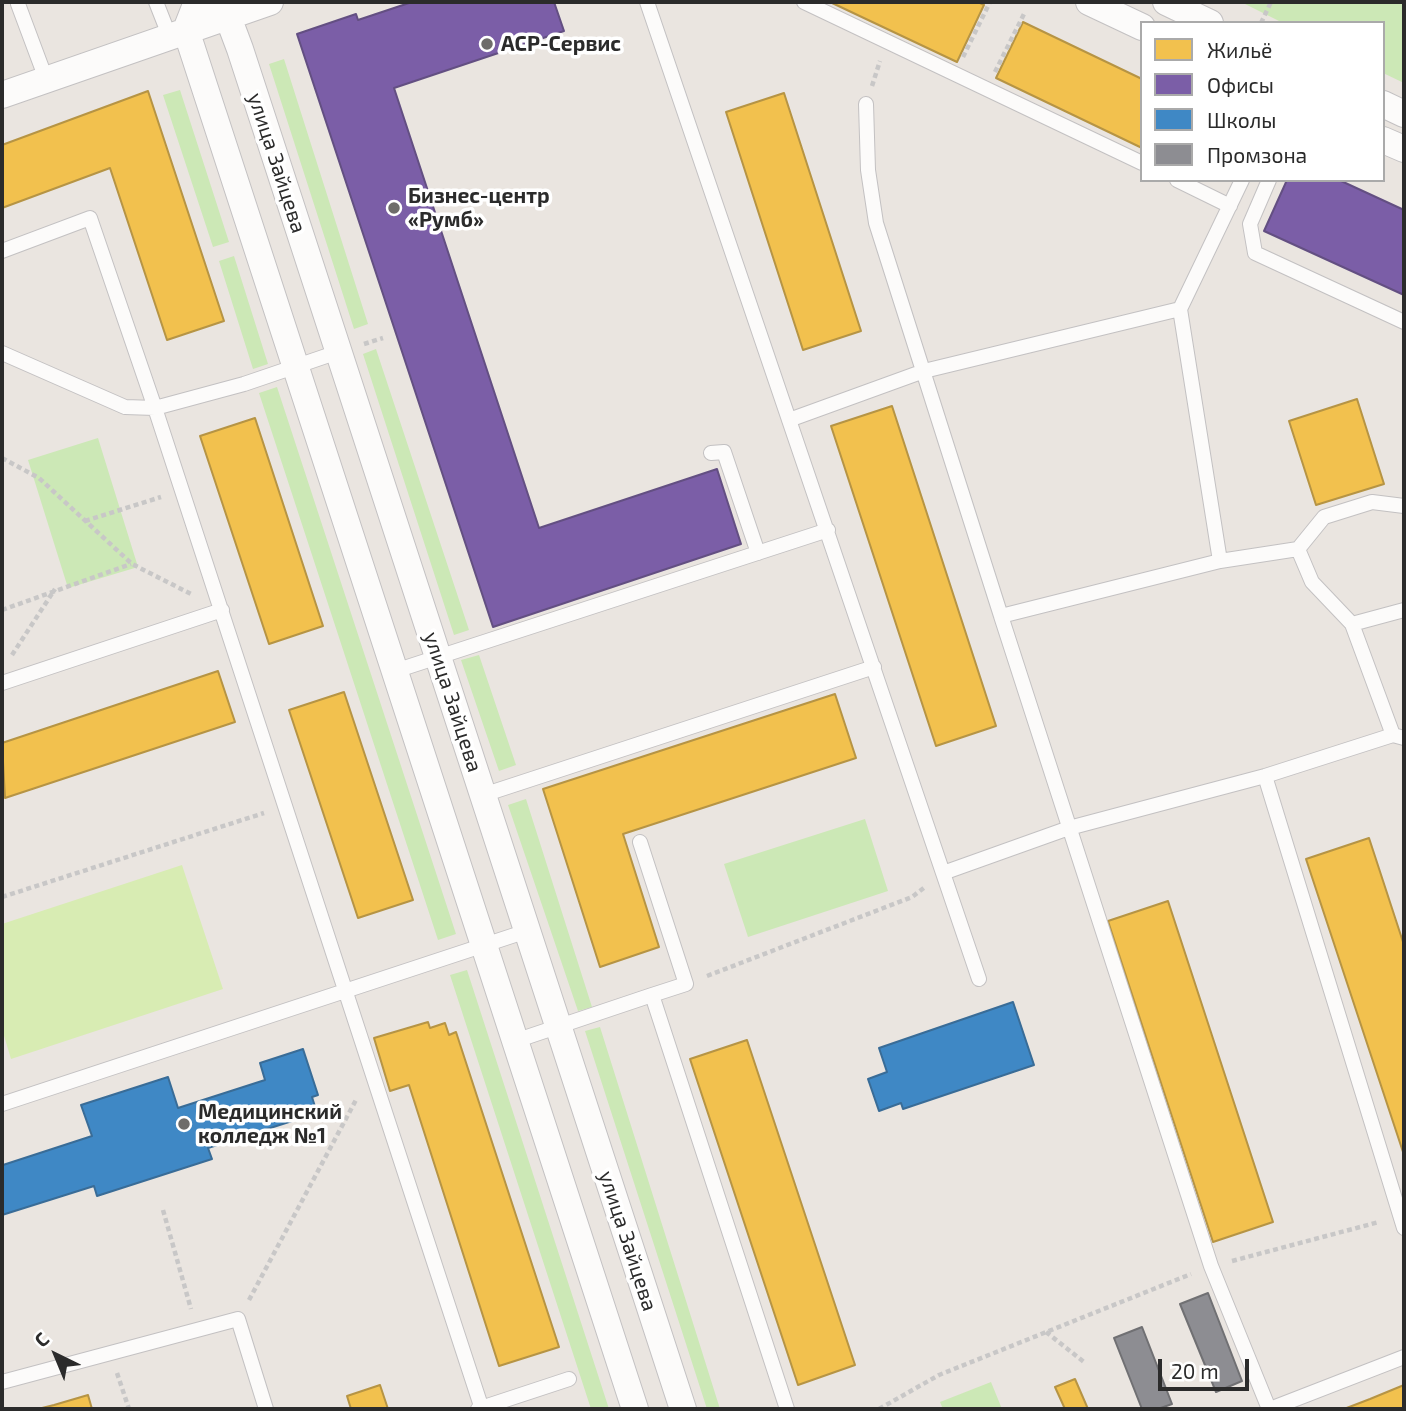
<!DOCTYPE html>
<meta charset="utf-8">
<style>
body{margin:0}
#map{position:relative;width:1406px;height:1411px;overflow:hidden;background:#eae5e0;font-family:"Exo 2",sans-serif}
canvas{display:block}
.frame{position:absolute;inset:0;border:4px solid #2b2b2b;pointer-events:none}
.legend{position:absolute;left:1140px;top:21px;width:245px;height:161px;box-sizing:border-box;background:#fff;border:2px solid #aaa;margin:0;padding:9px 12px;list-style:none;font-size:21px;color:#2b2b2b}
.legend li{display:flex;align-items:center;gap:14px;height:35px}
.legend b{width:35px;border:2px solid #aaa}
.north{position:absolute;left:21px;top:1320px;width:70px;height:70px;-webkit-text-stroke:5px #fff;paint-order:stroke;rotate:317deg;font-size:19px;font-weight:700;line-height:28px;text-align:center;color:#2b2b2b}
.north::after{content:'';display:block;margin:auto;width:24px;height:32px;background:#2b2b2b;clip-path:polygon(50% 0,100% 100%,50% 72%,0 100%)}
.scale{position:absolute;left:1158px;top:1359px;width:91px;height:32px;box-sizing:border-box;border:4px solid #2b2b2b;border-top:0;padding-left:9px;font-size:21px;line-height:24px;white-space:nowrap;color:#2b2b2b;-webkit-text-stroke:5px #fff;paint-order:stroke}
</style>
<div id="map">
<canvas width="1406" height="1411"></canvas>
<div class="frame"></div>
<ul class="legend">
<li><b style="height:19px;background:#f2c14e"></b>Жильё</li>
<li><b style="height:19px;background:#7b5ea7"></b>Офисы</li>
<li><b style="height:19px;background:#3f88c5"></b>Школы</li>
<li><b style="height:19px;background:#8d8d92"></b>Промзона</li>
</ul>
<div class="north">С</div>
<div class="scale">20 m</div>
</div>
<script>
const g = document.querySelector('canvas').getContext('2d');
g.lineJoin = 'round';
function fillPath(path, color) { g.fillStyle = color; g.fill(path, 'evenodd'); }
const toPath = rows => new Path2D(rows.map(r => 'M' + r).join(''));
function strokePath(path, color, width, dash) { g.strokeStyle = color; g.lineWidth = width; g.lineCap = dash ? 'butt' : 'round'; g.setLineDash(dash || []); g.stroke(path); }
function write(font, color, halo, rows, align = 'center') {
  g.font = font + ' "Exo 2",sans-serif'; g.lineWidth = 7; g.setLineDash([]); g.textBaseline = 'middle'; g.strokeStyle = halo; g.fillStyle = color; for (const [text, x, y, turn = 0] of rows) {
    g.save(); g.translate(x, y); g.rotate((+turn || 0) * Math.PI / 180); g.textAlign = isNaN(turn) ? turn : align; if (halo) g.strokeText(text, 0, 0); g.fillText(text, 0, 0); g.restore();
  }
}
const green = toPath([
 [1241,2,1404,2,1404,83,1383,73,1383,23,1283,23],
 [284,59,368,324,354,329,269,64],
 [180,90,229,242,213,247,163,95],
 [234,256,268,364,253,369,219,261],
 [376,349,469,630,454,635,363,354],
 [277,387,456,934,438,940,259,393],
 [98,438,138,567,68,588,28,460],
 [479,655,516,765,499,771,461,660],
 [526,799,592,1007,578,1011,508,805],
 [865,819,888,891,748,937,724,864],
 [467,970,609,1409,591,1409,450,975],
 [600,1027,720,1409,707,1409,585,1031],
 [991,1382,1002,1409,943,1409,940,1402]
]);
const pitch = toPath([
 [182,865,223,989,11,1059,2,1029,2,924]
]);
const homes = toPath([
 [830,2,978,2,984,5,957,62,830,2],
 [1023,22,1142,79,1142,148,996,78,1023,22],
 [148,91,224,321,167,340,110,168,2,208,2,145,148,91],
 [784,93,861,331,803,350,726,112,784,93],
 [1357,399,1384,484,1316,505,1289,421,1357,399],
 [892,406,996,726,936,746,831,426,892,406],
 [255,418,323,626,269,644,200,436,255,418],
 [218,671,235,722,5,798,2,743,218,671],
 [344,692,413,900,358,918,289,710,344,692],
 [835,694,856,758,623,834,659,947,600,967,543,789,835,694],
 [1369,838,1404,945,1404,1155,1306,859,1369,838],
 [1168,901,1273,1222,1213,1242,1108,921,1168,901],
 [428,1022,430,1028,445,1023,449,1035,456,1032,559,1347,499,1366,409,1085,390,1091,374,1038,428,1022],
 [747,1040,855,1365,798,1385,690,1059,747,1040],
 [1075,1379,1088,1409,1065,1409,1055,1387,1075,1379],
 [380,1385,388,1409,351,1409,347,1396,380,1385],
 [1404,1385,1404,1409,1344,1409,1370,1399,1404,1385],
 [88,1395,92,1409,38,1409,54,1405,88,1395]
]);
const offices = toPath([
 [412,2,554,2,564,31,394,88,539,528,717,469,741,544,493,627,297,34,356,14,358,20,412,2],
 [1287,180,1339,180,1404,210,1404,295,1264,231,1287,180]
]);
const schools = toPath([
 [1013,1002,1034,1065,903,1109,901,1103,879,1111,868,1079,887,1072,879,1048,1013,1002],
 [303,1049,318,1095,312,1097,317,1113,208,1148,212,1159,97,1196,94,1186,2,1215,2,1159,3,1165,92,1136,81,1105,168,1077,178,1108,265,1080,260,1063,303,1049]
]);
const industry = toPath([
 [1208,1293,1242,1381,1216,1392,1180,1304,1208,1293],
 [1142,1327,1172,1404,1158,1409,1142,1409,1114,1338,1142,1327]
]);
const path = toPath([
 [1261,23,1271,2],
 [963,57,990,2],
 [995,72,1024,14],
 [872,86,880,61],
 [364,344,383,338],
 [2,458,39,478,132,564,193,595],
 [85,521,161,497],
 [2,610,131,564],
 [12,655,55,589],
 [2,897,264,813],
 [707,976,912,897,925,887],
 [163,1210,191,1309],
 [1232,1261,1379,1222],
 [249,1300,357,1098],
 [1046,1332,1084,1362],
 [117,1373,129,1409],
 [879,1409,939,1375,1191,1274]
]);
const service = toPath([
 [156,2,169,35],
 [647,2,943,873,1069,828,1265,776,1393,735,1404,738],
 [804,2,1142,163],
 [18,4,46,79],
 [866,104,868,170,876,223,1001,616,1220,561,1298,549,1324,517,1372,502,1404,506],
 [1177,180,1230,206],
 [1269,180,1250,224,1255,253,1404,322],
 [2,251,90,218,155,408,482,1409],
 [2,353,125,407,155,408,244,384,338,352],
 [789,420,924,371,1180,309],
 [711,453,724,452,758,553],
 [1298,549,1312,582,1352,624,1404,610],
 [1220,561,1180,309,1242,180],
 [1001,616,1211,1266,1269,1409],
 [1352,624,1393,735],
 [395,671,828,530],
 [2,683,222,610],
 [1265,776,1404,1228],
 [483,795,874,667],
 [640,842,686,984,652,995],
 [943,873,979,979],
 [515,1041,652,995,787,1409],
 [2,1104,527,931],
 [2,1382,238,1319,266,1409],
 [478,1409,569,1379],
 [1270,1409,1404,1357]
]);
const minor = toPath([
 [197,2,186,30,635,1409],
 [211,2,228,17,240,49,683,1409],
 [1089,2,1142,27],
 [1166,2,1210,23],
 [2,95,270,2],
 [1383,104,1404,114],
 [1383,140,1404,149]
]);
const markers = [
 [487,44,7,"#6e6c6a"],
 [394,208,7,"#6e6c6a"],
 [184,1124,7,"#6e6c6a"]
];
const poiNames = [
 ["АСР-Сервис",501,44],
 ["Бизнес-центр",408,196],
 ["«Румб»",408,220],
 ["Медицинский",198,1112],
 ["колледж №1",198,1136]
];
const streetNames = [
 ["улица Зайцева",277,163,72],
 ["улица Зайцева",453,702,72],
 ["улица Зайцева",628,1241,72]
];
fillPath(green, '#cce8b6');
fillPath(pitch, '#d8ecb3');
fillPath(homes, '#f2c14e');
strokePath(homes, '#b69444', 2);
fillPath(offices, '#7b5ea7');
strokePath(offices, '#634f82', 2);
fillPath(schools, '#3f88c5');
strokePath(schools, '#396c97', 2);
fillPath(industry, '#8d8d92');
strokePath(industry, '#707073', 2);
strokePath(service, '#c3c1c2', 16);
strokePath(minor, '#c3c1c2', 28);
strokePath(path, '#c8c7c7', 4.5, [5, 3.5]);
strokePath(service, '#fcfbfa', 14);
strokePath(minor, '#fcfbfa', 26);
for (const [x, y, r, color] of markers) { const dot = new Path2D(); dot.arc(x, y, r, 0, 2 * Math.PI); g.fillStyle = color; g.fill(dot); strokePath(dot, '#fff', 2.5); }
write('bold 21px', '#2b2b2b', '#fff', poiNames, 'left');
write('21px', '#2b2b2b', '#fff', streetNames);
</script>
